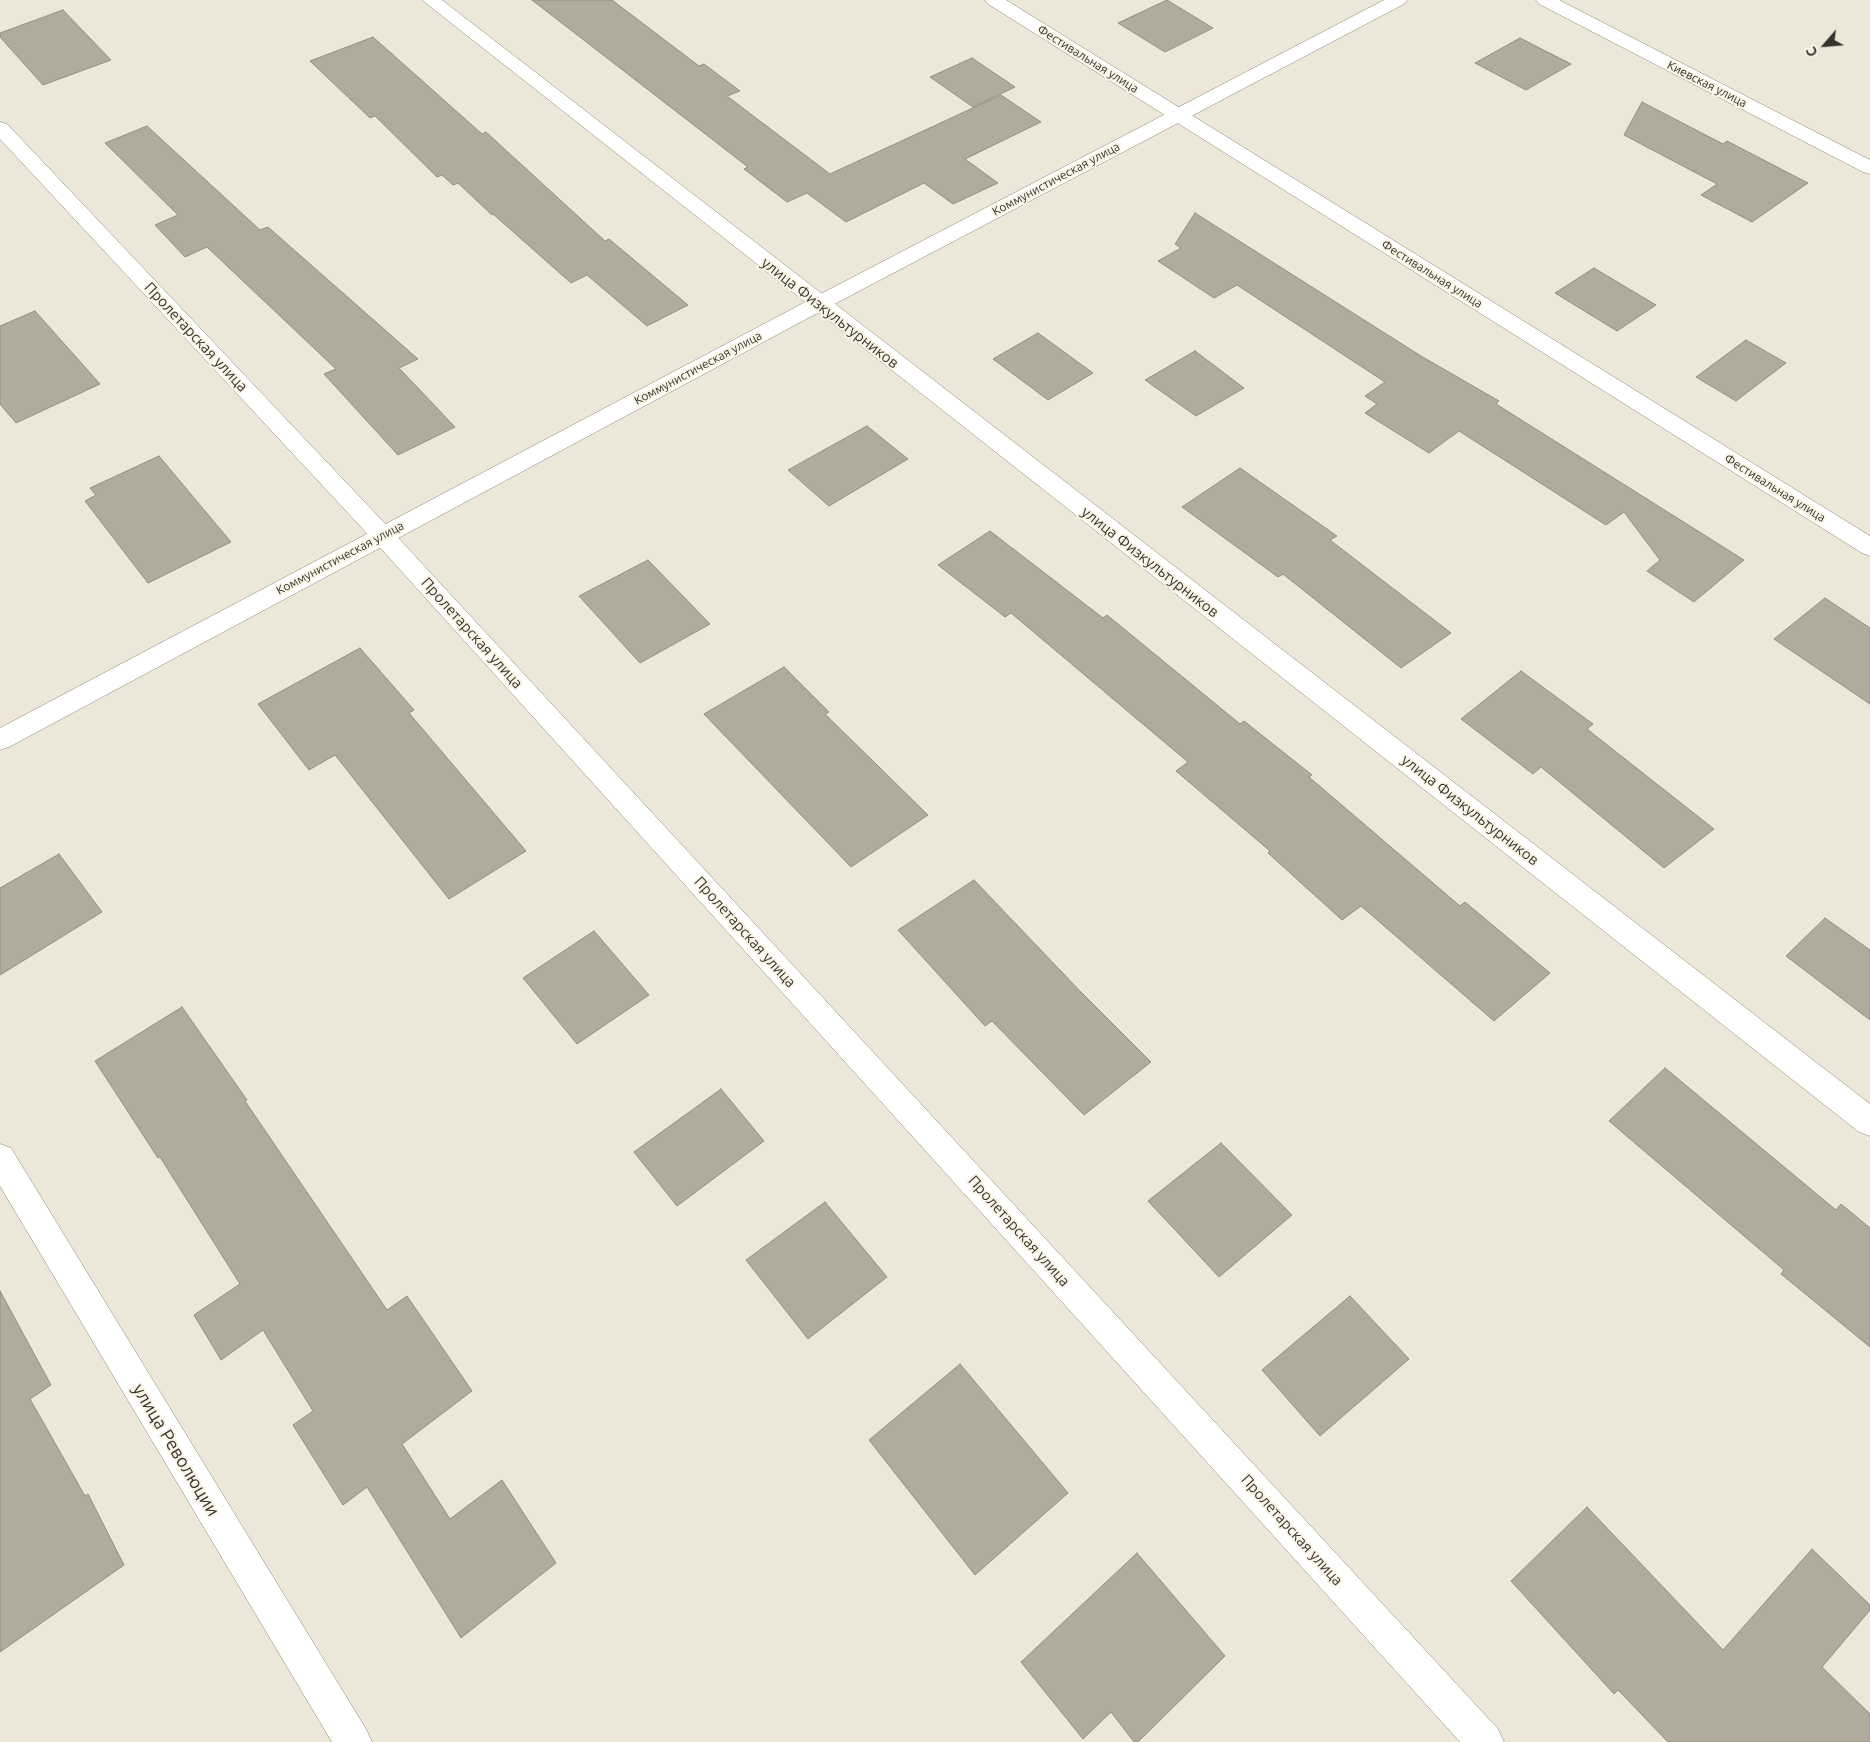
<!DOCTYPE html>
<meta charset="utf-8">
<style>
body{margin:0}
#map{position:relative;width:1870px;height:1742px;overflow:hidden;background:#ede7d9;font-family:Ubuntu,sans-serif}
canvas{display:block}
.north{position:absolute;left:1800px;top:20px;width:50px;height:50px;-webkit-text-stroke:4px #faf4e6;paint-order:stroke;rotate:243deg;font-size:14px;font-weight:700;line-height:20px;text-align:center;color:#35332e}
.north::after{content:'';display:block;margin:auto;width:18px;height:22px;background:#35332e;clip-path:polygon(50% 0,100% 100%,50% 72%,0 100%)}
</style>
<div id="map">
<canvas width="1870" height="1742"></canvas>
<div class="north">С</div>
</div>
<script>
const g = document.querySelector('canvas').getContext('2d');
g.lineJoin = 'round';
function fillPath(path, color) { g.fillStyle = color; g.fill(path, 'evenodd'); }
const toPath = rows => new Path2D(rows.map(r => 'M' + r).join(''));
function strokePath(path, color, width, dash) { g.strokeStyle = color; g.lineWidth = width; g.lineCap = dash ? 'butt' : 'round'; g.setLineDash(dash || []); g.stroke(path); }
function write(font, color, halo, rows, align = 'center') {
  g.font = font + ' Ubuntu,sans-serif'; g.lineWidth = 4; g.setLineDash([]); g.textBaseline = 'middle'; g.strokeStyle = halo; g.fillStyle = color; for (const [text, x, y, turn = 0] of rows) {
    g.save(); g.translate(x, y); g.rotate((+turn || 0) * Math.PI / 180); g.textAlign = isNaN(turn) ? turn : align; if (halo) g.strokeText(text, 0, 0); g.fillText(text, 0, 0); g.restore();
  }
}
const building = toPath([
 [532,0,612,0,699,66,704,64,740,91,727,96,830,174,1001,95,1041,122,965,159,998,183,953,204,924,183,846,222,807,193,787,202,744,169,748,167,532,0],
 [1167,0,1213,28,1165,52,1118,23,1167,0],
 [63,10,111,60,43,85,0,37,0,33,63,10],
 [373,37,482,134,486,132,605,241,609,239,688,305,647,326,587,275,571,283,493,214,492,215,458,183,453,185,442,175,437,177,375,116,370,118,310,61,373,37],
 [1520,38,1571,64,1526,90,1475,63,1520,38],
 [972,58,1015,87,973,107,930,77,972,58],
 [1642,102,1723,144,1727,141,1808,183,1752,222,1701,195,1717,184,1624,135,1642,102],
 [147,126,260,230,268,227,418,359,399,368,455,427,398,455,324,374,336,369,207,247,185,257,155,225,178,215,105,143,147,126],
 [1195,213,1421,356,1499,401,1496,404,1744,560,1694,602,1647,571,1660,560,1624,512,1606,525,1459,431,1429,453,1365,413,1377,404,1365,396,1385,382,1237,285,1214,298,1158,261,1181,248,1175,244,1195,213],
 [1594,268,1656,305,1617,331,1555,293,1594,268],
 [35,311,100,384,16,423,0,404,0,326,35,311],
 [1038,333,1093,373,1048,400,993,359,1038,333],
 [1746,340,1786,363,1736,401,1696,377,1746,340],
 [1195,351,1244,388,1196,416,1145,380,1195,351],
 [867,426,908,459,829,506,788,470,867,426],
 [159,456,231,542,148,583,85,501,96,495,90,488,159,456],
 [1240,468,1337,536,1330,540,1451,633,1401,668,1283,574,1278,577,1182,507,1240,468],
 [990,531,1103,618,1107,615,1240,724,1244,721,1312,775,1309,777,1460,906,1465,902,1550,973,1494,1021,1361,906,1342,920,1268,853,1270,851,1176,771,1188,762,1011,613,1005,617,938,565,990,531],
 [648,560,710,624,640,663,579,596,648,560],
 [1825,598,1870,628,1870,704,1774,639,1825,598],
 [360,648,414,710,409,713,526,851,449,899,335,755,309,770,258,704,360,648],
 [784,667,829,712,825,714,928,815,851,867,704,714,784,667],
 [1521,671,1593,724,1587,729,1714,829,1664,868,1541,767,1533,774,1461,719,1521,671],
 [59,854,102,912,0,975,0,888,59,854],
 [974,880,1079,990,1151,1062,1084,1115,992,1021,985,1026,898,930,974,880],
 [1825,918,1870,950,1870,1020,1786,956,1825,918],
 [594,931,649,995,577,1044,523,978,594,931],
 [182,1007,247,1100,245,1101,387,1310,407,1296,472,1391,402,1444,450,1519,502,1480,556,1563,461,1638,367,1487,343,1505,293,1425,313,1411,263,1330,221,1360,194,1315,240,1284,160,1157,158,1158,95,1061,182,1007],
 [1665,1068,1836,1210,1841,1204,1870,1228,1870,1347,1781,1274,1784,1270,1609,1121,1665,1068],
 [721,1089,764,1141,677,1206,634,1152,721,1089],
 [1221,1143,1292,1215,1219,1277,1148,1201,1221,1143],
 [825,1202,887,1277,808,1339,746,1260,825,1202],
 [0,1291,51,1385,30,1399,85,1496,88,1494,124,1565,0,1652,0,1291],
 [1350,1296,1409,1359,1320,1436,1262,1370,1350,1296],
 [960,1364,1068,1493,975,1575,869,1440,960,1364],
 [1587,1507,1723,1650,1812,1549,1870,1605,1870,1610,1822,1667,1870,1714,1870,1742,1668,1742,1618,1690,1614,1694,1511,1581,1587,1507],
 [1137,1553,1225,1656,1138,1742,1134,1742,1111,1712,1083,1739,1021,1662,1137,1553]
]);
const street = toPath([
 [422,0,442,0,1870,1104,1870,1136,1859,1132,422,0],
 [985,0,1006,0,1870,536,1870,556,1862,553,988,4,985,0],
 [0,122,7,124,391,530,1498,1729,1504,1742,1460,1742,375,542,0,139,0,122],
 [0,1144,11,1148,366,1729,372,1742,332,1742,0,1186,0,1144]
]);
const secondary = toPath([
 [1384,0,1407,0,1404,4,825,309,9,747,0,750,0,728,811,299,1384,0],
 [1536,0,1559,0,1870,160,1870,174,1863,172,1539,4,1536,0]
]);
const farStreetnames = [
 ["Фестивальная улица",1088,59,32],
 ["Киевская улица",1707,84,27],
 ["Коммунистическая улица",1056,179,-28],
 ["Фестивальная улица",1432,274,32],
 ["Коммунистическая улица",698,368,-28],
 ["Фестивальная улица",1775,488,32],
 ["Коммунистическая улица",340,558,-28]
];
const streetNames = [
 ["улица Физкультурников",830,313,38],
 ["Пролетарская улица",196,337,47],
 ["улица Физкультурников",1150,562,38],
 ["Пролетарская улица",472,633,48],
 ["улица Физкультурников",1470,810,38],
 ["Пролетарская улица",745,932,48],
 ["Пролетарская улица",1019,1231,48],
 ["Пролетарская улица",1292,1530,48]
];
const nearStreetnames = [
 ["улица Революции",176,1450,59]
];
fillPath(building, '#b1ab9e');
strokePath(building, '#948f82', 1);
strokePath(street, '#898477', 1);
strokePath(secondary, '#898477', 1);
fillPath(street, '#fff');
fillPath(secondary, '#fff');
write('12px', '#35332e', '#faf4e6', farStreetnames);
write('15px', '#35332e', '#faf4e6', streetNames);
write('18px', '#35332e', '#faf4e6', nearStreetnames);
</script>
